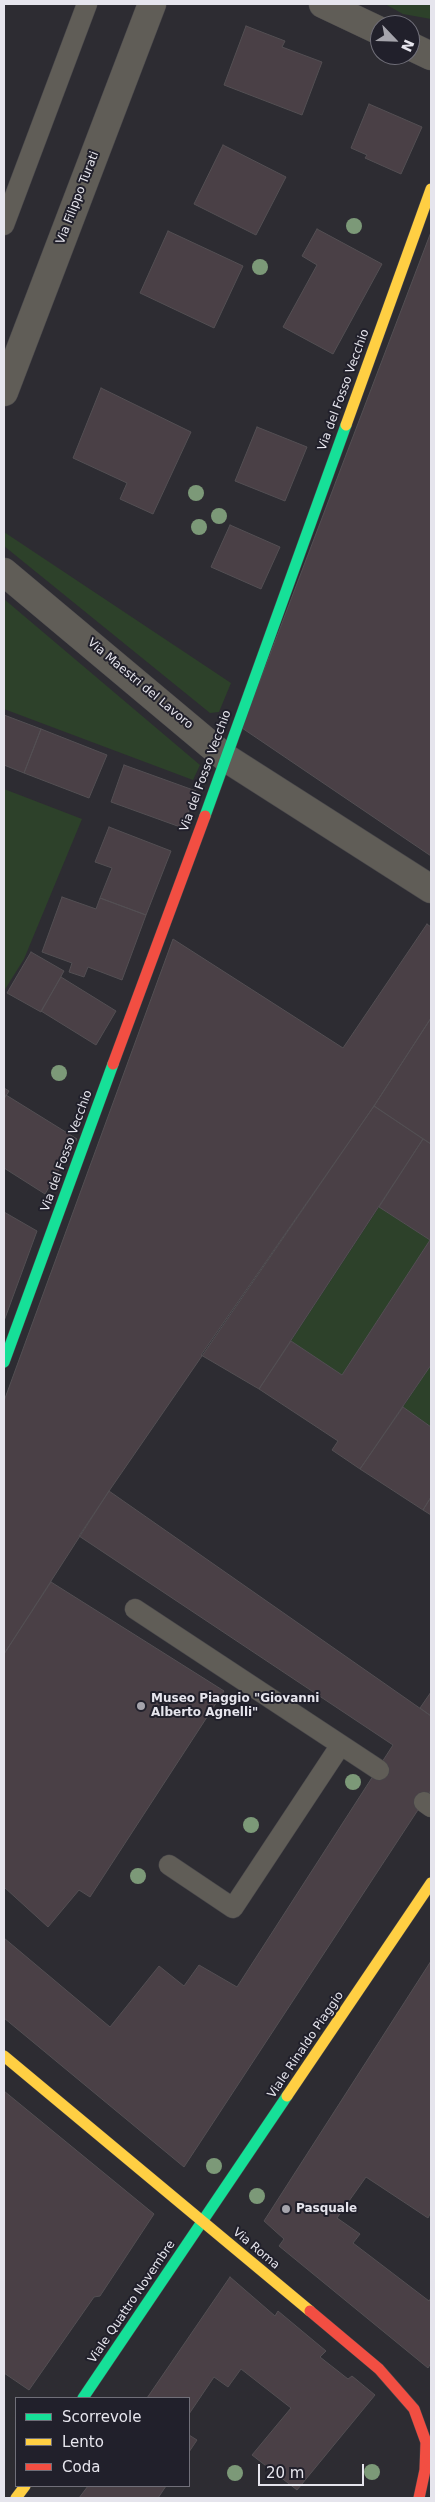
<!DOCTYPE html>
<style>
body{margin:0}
#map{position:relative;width:435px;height:2502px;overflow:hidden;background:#2d2c32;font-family:"DejaVu Sans",sans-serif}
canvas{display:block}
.frame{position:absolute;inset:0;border:5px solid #e6e5ed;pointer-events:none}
.legend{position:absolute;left:15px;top:2397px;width:175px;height:90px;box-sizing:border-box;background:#21202b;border:1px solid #706f79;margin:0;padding:6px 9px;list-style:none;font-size:15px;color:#e6e5ed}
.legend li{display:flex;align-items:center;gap:10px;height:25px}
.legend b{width:25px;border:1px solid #706f79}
.north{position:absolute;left:370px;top:15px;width:50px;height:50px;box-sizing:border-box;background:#21202b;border:1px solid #706f79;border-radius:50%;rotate:114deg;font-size:14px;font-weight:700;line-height:20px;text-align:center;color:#e6e5ed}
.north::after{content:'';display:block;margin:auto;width:18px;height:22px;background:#a5a4ac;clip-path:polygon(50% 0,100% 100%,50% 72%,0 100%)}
.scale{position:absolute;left:258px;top:2464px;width:106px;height:22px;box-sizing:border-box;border:2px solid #e6e5ed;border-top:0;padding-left:6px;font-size:15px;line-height:18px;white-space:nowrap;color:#e6e5ed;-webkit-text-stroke:4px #21202b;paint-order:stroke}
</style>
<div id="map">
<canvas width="435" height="2502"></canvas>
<div class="frame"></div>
<ul class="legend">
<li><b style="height:6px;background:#16e098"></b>Scorrevole</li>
<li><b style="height:6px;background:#ffcf43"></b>Lento</li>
<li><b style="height:6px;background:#f24e42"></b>Coda</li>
</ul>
<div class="north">N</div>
<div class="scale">20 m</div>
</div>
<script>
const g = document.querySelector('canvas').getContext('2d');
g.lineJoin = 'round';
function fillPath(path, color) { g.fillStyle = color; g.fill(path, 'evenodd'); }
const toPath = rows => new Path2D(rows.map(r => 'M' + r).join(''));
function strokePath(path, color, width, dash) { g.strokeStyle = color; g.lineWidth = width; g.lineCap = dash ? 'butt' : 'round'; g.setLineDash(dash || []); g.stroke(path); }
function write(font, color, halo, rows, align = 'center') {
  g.font = font + ' "DejaVu Sans",sans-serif'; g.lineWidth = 4; g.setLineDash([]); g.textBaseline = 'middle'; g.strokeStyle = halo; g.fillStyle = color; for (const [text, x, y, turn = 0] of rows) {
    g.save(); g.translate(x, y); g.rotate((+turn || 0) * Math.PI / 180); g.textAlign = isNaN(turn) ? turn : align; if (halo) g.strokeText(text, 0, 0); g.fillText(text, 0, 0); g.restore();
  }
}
const green = toPath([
 [385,4,431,4,431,19,403,14],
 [4,532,231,683,219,712,210,713,4,546],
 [4,599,200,765,193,780,4,709],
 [4,789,82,819,24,959,4,991],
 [379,1207,430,1240,342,1375,291,1341],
 [431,1365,431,1427,403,1407]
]);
const building = toPath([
 [246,26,285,41,282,47,322,62,302,115,224,85,246,26],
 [369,104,422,127,401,174,365,158,367,155,351,148,369,104],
 [223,145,286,177,256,235,194,204,223,145],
 [317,229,382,264,333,354,283,327,317,265,302,256,317,229],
 [168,231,243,266,214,328,140,293,168,231],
 [431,232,431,856,242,728,431,232],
 [101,388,191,432,153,514,120,499,127,483,73,458,101,388],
 [257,427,307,447,285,501,235,481,257,427],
 [230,525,280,547,261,589,211,567,230,525],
 [4,715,41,729,24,773,4,765,4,715],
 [41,729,107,755,89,798,24,773,41,729],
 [124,765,196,791,183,828,111,802,124,765],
 [109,827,171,851,146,915,100,898,112,868,95,862,109,827],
 [62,897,96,909,100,898,146,915,122,980,88,967,84,977,69,972,72,963,42,952,62,897],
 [427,924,431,927,431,1018,374,1106,109,1491,4,1654,4,1401,173,939,343,1048,427,924],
 [31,952,64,971,41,1012,7,993,31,952],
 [61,977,116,1011,96,1045,41,1011,61,977],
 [431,1018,431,1144,374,1106,431,1018],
 [4,1088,9,1091,4,1099,4,1088],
 [6,1095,77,1139,45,1194,4,1168,4,1099,6,1095],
 [374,1106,423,1139,259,1389,201,1355,374,1106],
 [423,1139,431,1144,431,1365,360,1469,332,1450,338,1441,259,1389,291,1341,342,1375,430,1240,379,1207,423,1139],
 [4,1212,37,1231,4,1321,4,1212],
 [403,1407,431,1427,431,1497,423,1510,360,1469,403,1407],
 [109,1491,431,1716,431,1790,184,2167,4,2018,4,1938,110,2027,159,1966,184,1986,199,1965,237,1987,393,1745,79,1536,109,1491],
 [431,1497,431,1515,423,1510,431,1497],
 [51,1582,224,1691,90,1897,79,1890,48,1927,4,1887,4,1654,51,1582],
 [431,1692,431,1716,420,1708,431,1692],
 [431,1961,431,2212,428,2218,366,2177,337,2218,360,2234,353,2243,429,2301,431,2298,431,2363,428,2368,279,2246,284,2239,264,2221,431,1961],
 [4,2091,154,2214,100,2296,94,2297,29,2390,4,2373,4,2091],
 [230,2277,275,2316,278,2311,326,2351,320,2357,348,2379,352,2376,375,2395,297,2490,252,2455,291,2408,241,2369,228,2387,214,2377,189,2414,189,2398,147,2398,230,2277],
 [189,2435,197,2440,189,2452,189,2435],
 [88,2486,166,2486,158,2498,79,2498,88,2486]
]);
const lane = toPath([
 [4,225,87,4],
 [135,1609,379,1770],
 [424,1802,431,1807],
 [169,1865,233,1908,340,1746]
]);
const street = toPath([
 [323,4,380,31],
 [410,46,431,56],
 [4,392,152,4],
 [4,572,226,758,431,889]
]);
const fast = toPath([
 [205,816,346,425],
 [4,1362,113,1064],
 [83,2398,287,2096]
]);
const slow = toPath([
 [346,425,431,189],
 [4,2056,310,2311],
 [287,2096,431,1883],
 [16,2498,25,2486]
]);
const jam = toPath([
 [113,1064,205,816],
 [310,2311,379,2369,414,2409,426,2442,425,2470,419,2498]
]);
const trees = [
 [354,226],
 [260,267],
 [196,493],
 [219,516],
 [199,527],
 [59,1073],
 [353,1782],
 [251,1825],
 [138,1876],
 [214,2166],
 [257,2196],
 [372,2472],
 [235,2473]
];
const markers = [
 [141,1706,5,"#a5a4ac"],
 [286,2209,5,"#a5a4ac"]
];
const streetNames = [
 ["Via Filippo Turati",78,198,-69],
 ["Via del Fosso Vecchio",344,390,-70],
 ["Via Maestri del Lavoro",140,684,40],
 ["Via del Fosso Vecchio",206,771,-70],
 ["Via del Fosso Vecchio",67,1151,-70],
 ["Viale Rinaldo Piaggio",306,2045,-56],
 ["Via Roma",256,2249,40],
 ["Viale Quattro Novembre",132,2302,-56]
];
const poiNames = [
 ["Museo Piaggio \"Giovanni",151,1699],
 ["Alberto Agnelli\"",151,1713],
 ["Pasquale",296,2209]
];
fillPath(green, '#2d412a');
fillPath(building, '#4a4046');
strokePath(building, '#534f53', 1);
strokePath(lane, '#48474b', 21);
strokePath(street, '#48474b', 29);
strokePath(fast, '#48474b', 12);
strokePath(slow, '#48474b', 12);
strokePath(jam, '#48474b', 12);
strokePath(lane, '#605d57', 20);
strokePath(street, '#605d57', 28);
strokePath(fast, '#16e098', 11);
strokePath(slow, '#ffcf43', 11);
strokePath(jam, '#f24e42', 11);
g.fillStyle = '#7c9978';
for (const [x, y] of trees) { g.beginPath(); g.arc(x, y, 8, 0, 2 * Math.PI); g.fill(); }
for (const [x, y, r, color] of markers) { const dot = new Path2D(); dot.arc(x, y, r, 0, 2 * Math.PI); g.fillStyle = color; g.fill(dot); strokePath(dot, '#21202b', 2); }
write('12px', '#e6e5ed', '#21202b', streetNames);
write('bold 12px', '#e6e5ed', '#21202b', poiNames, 'left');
</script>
